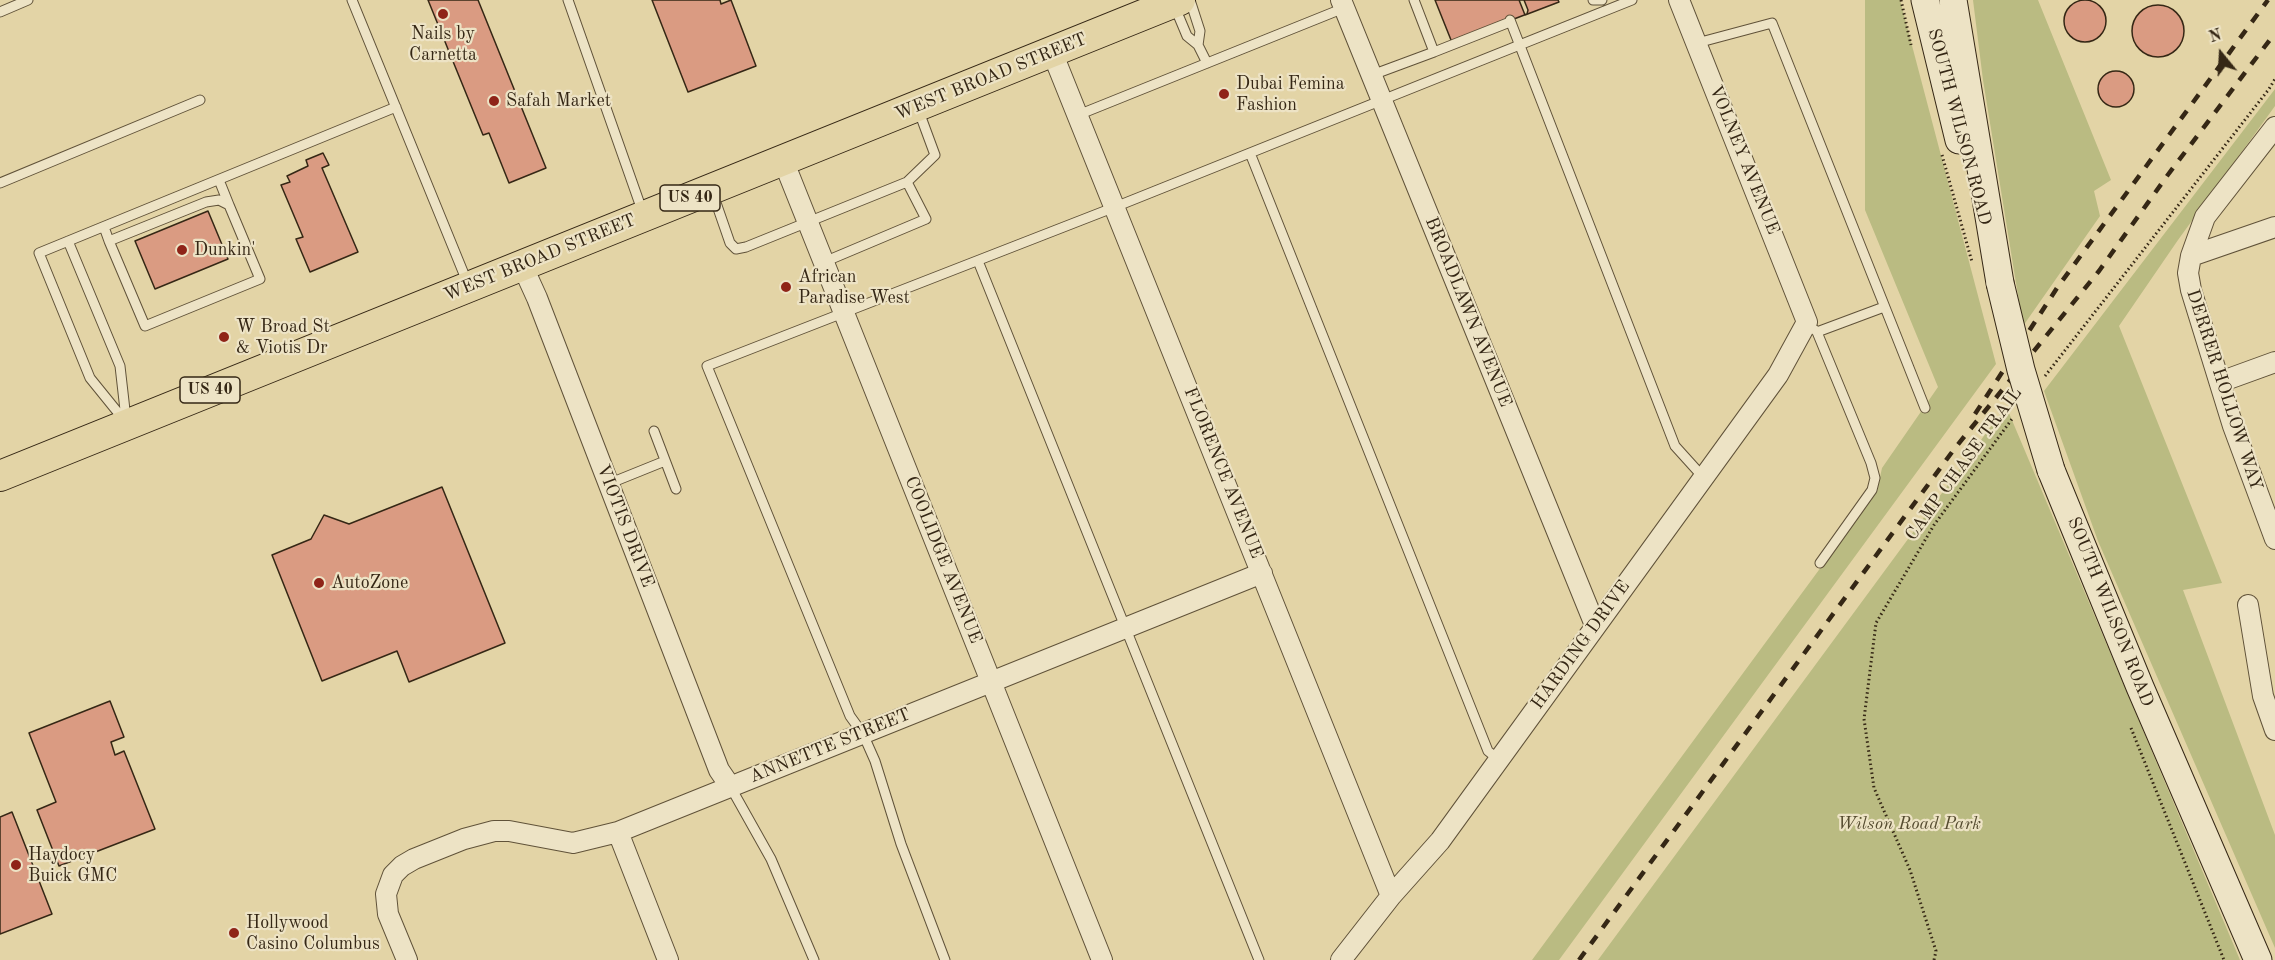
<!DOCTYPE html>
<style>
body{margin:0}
#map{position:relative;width:2275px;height:960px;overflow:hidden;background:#e3d4a6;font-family:"Old Standard TT",serif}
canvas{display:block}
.north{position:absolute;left:2191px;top:24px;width:60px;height:60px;-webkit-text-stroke:4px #ede3c5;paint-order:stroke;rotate:342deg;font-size:16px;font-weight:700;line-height:24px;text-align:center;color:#352715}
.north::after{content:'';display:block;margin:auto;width:21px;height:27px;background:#352715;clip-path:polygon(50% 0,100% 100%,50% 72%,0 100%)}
</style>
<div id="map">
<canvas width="2275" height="960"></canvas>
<div class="north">N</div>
</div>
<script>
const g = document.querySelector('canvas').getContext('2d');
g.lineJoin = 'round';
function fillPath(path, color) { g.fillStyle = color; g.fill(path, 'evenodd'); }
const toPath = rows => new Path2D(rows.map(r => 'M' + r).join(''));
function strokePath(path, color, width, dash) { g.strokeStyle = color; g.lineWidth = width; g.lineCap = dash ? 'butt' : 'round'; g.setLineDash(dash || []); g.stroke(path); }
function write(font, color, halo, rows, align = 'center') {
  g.font = font + ' "Old Standard TT",serif'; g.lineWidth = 4.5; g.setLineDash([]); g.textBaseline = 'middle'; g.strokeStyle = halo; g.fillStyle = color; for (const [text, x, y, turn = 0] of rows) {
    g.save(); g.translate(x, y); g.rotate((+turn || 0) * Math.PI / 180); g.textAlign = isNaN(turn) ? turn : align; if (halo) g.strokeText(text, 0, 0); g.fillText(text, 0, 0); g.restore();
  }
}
const green = toPath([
 [1865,0,1900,0,1996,364,1559,960,1532,960,1877,491,1882,468,1938,387,1865,210],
 [1973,0,2038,0,2111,180,2094,191,2100,216,2023,326,1983,80],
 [2275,89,2275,106,2178,240,2119,326,2222,583,2183,590,2275,835,2275,948,2098,541,2044,391],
 [2006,406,2240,960,1598,960]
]);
const building = toPath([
 '2064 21a21 21 0 1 1 42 0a21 21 0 1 1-42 0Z',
 [428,0,478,0,546,168,509,183,489,133,483,135,428,0],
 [652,0,720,0,721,4,731,0,756,66,688,92,652,0],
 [1435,0,1524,0,1528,10,1527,14,1454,42,1451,40,1435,0],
 [1519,0,1558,0,1559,2,1525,15,1519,0],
 '2132 31a26 26 0 1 1 52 0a26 26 0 1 1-52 0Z',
 '2098 89a18 18 0 1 1 36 0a18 18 0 1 1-36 0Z',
 [323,153,329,165,322,168,358,252,310,272,296,239,303,237,281,185,290,182,287,176,308,166,306,160,323,153],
 [208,211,228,259,155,289,135,241,208,211],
 [442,487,505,643,409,682,397,651,322,681,272,555,311,539,324,515,349,524,442,487],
 [110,701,124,737,111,742,115,755,124,751,155,829,59,866,37,810,56,802,29,733,110,701],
 [12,812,52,914,0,934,0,817,12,812]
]);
const path = toPath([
 [1901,0,1911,45],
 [1942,155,1972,262],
 [2045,376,2269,89,2275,79],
 [2131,728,2224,960],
 [1934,960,1936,951,1910,870,1874,788,1864,719,1876,623,1934,525,2012,419]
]);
const lane = toPath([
 [352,0,468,284],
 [568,0,643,213],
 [1190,0,1200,31,1198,45],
 [1593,0,1602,0],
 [1174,5,1187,36,1198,45,1207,63],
 [0,12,28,0],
 [1510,20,1675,446,1703,477],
 [1697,43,1772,23,1925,408],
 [1434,52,1510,22],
 [1372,75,1434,52,1414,0],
 [1078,115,1344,8],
 [1250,153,1488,751,1498,759],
 [219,180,229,205],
 [907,182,935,155,918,109],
 [0,183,200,100],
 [713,194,730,243,736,249,746,247,907,182,926,219,824,262],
 [104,227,109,241,145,326,260,279,229,205,219,200,206,202,109,241],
 [68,241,120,366,126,419],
 [978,261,1259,960],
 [1815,330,1817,332,1884,307],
 [1817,332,1871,463,1875,478,1872,490,1820,563],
 [124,420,90,378,39,253,396,107],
 [654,431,676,489],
 [608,484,665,461],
 [730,786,771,859,814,960],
 [945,960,901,844,875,761,863,734,850,716,707,366,1115,207,1632,0]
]);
const street = toPath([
 [1341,0,1595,625],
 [1052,52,1391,896],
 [2275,127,2205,217,2191,256,2188,273,2191,290,2233,426,2275,539],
 [783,160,1102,960],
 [2191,256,2275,227],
 [522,265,537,298,719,770,730,786],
 [2220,382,2275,362],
 [2248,605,2263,696,2275,730],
 [618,832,668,960],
 [407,960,388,914,386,894,393,875,402,866,414,859,464,839,494,831,509,831,573,843,618,832,1262,573],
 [1341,960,1391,896,1440,841,1778,375,1807,322,1679,0]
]);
const secondary = toPath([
 [1925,0,1959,140],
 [1953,0,2000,283],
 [2051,470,2140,687,2258,960]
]);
const primary = toPath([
 [0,476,1180,0]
]);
const rail = toPath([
 [1975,414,2057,288,2268,0],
 [1579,960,1955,448,2099,271,2167,176,2275,33]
]);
const secondaryBridge = toPath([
 [2000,283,2021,370,2051,470]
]);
const markers = [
 [443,14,6,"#8f2418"],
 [1224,94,6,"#8f2418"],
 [494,101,6,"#8f2418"],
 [182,250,6,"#8f2418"],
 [786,287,6,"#8f2418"],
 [224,337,6,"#8f2418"],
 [319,583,6,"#8f2418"],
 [16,865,6,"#8f2418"],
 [234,933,6,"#8f2418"]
];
const shields = [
 [690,198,60],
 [210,390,60]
];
const shieldNames = [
 ["US 40",690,198],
 ["US 40",210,390]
];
const poiNames = [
 ["Nails by",443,34,"center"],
 ["Carnetta",443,55,"center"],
 ["Dubai Femina",1236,84],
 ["Fashion",1236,105],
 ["Safah Market",506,101],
 ["Dunkin'",194,250],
 ["African",798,277],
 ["Paradise West",798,298],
 ["W Broad St",236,327],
 ["& Viotis Dr",236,348],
 ["AutoZone",331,583],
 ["Haydocy",28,855],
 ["Buick GMC",28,876],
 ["Hollywood",246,923],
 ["Casino Columbus",246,944]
];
const streetNames = [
 ["WEST BROAD STREET",991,77,-22],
 ["SOUTH WILSON ROAD",1959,127,75],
 ["VOLNEY AVENUE",1744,160,68],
 ["WEST BROAD STREET",540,258,-22],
 ["BROADLAWN AVENUE",1468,312,68],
 ["DERRER HOLLOW WAY",2224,390,72],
 ["CAMP CHASE TRAIL",1964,464,-54],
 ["FLORENCE AVENUE",1223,473,68],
 ["VIOTIS DRIVE",625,526,69],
 ["COOLIDGE AVENUE",943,560,68],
 ["SOUTH WILSON ROAD",2110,612,68],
 ["HARDING DRIVE",1581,645,-54],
 ["ANNETTE STREET",830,746,-22]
];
const parkNames = [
 ["Wilson Road Park",1909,824]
];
fillPath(green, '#babb82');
fillPath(building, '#da9b82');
strokePath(building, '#352715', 1.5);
strokePath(lane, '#605239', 11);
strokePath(street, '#605239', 22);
strokePath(secondary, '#352715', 29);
strokePath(primary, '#352715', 32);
strokePath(path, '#352715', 3, [1.5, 3]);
strokePath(lane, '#ede3c5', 9);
strokePath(street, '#ede3c5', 20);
strokePath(secondary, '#ede3c5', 27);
strokePath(primary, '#e3d4a6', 30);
strokePath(rail, '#352715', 4.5, [10, 10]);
strokePath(secondaryBridge, '#352715', 29, []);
strokePath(secondaryBridge, '#ede3c5', 27);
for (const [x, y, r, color] of markers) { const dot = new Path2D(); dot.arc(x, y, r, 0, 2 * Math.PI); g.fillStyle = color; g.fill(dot); strokePath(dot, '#ede3c5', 2); }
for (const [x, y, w] of shields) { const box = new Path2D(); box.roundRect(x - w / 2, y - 13, w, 26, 4.5); g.fillStyle = '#ede3c5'; g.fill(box); strokePath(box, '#352715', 1.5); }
write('bold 16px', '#352715', null, shieldNames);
write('18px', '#352715', '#ede3c5', poiNames, 'left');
write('18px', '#352715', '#ede3c5', streetNames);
write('italic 18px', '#564c30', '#ede3c5', parkNames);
</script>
